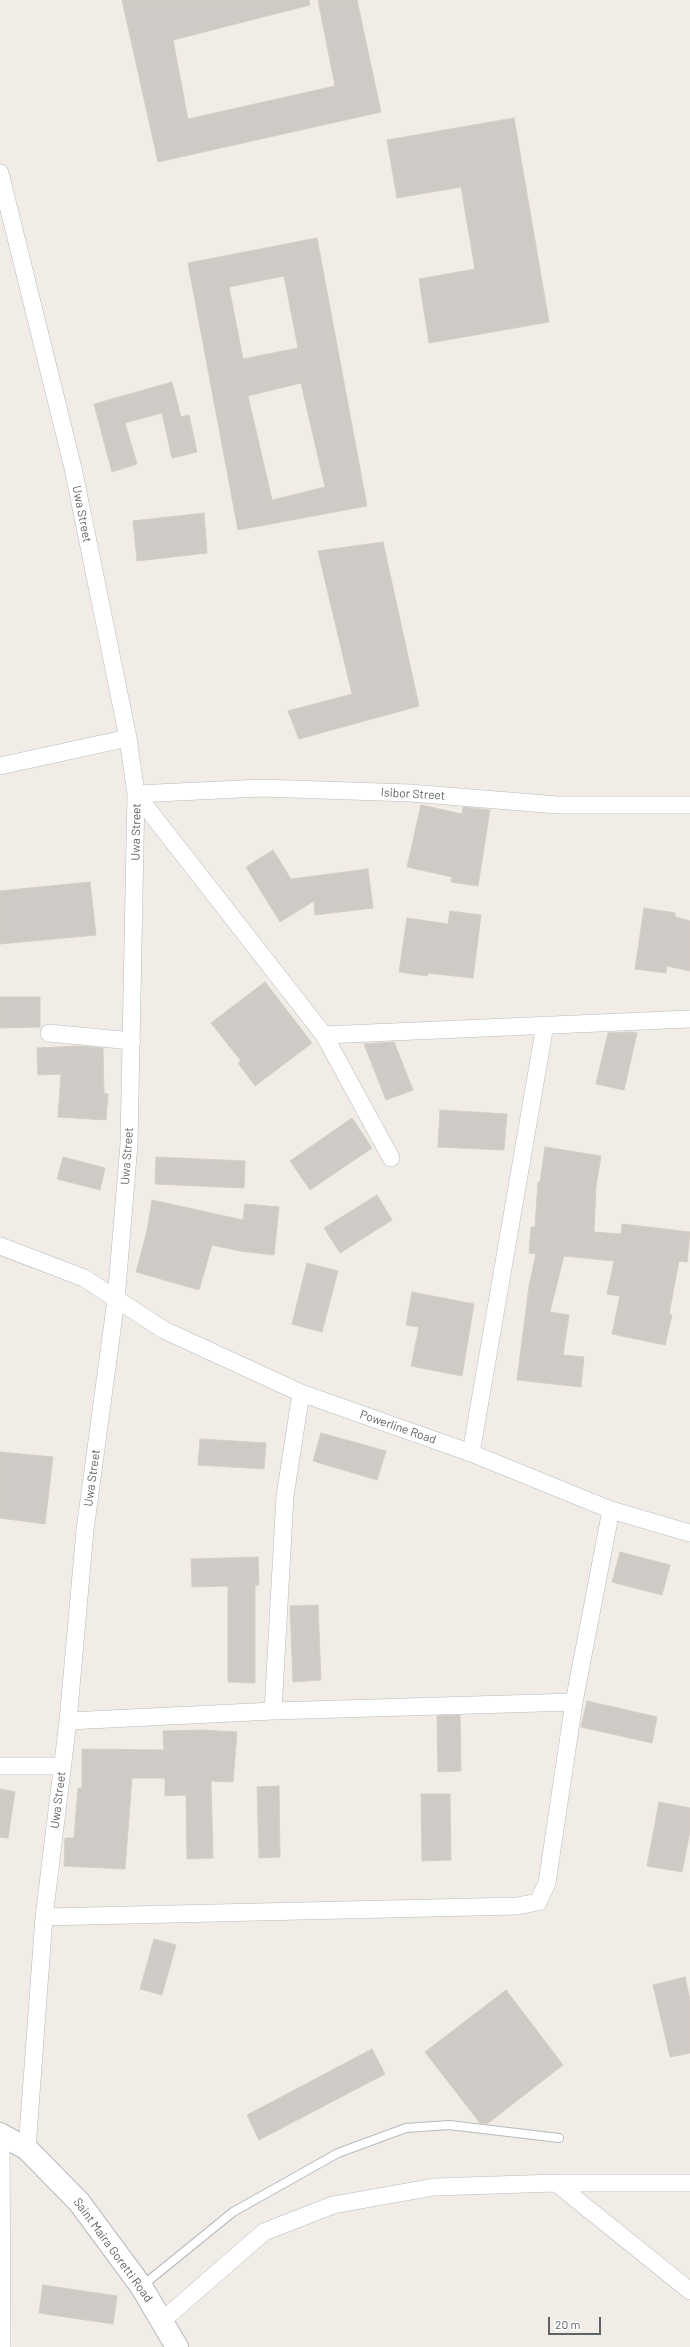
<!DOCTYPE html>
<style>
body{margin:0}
#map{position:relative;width:690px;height:2347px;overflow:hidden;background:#f1ede6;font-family:Barlow,sans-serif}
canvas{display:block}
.scale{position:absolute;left:548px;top:2317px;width:53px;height:18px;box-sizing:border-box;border:2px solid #5d6367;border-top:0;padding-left:5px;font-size:12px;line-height:14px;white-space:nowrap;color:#5d6367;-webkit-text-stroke:3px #fff;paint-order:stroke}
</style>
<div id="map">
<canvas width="690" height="2347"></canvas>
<div class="scale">20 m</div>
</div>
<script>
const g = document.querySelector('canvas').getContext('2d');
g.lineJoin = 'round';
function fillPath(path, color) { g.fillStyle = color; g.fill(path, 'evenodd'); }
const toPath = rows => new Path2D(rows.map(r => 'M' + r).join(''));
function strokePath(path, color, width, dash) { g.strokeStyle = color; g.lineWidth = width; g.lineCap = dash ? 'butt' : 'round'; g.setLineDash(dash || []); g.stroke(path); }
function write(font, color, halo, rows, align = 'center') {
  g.font = font + ' Barlow,sans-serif'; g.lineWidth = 3; g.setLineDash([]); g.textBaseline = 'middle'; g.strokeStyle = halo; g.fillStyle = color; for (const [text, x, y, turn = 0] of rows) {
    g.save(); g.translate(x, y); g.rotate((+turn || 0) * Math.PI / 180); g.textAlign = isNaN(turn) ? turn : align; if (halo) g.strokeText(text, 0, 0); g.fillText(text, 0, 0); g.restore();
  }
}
const building = toPath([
 [122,0,309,0,310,5,173,40,188,119,335,86,318,0,357,0,381,112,158,162,122,0],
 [514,118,549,322,429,343,419,279,475,269,461,187,397,198,387,140,514,118],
 [317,238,367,506,238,530,188,263,317,238],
 [284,276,298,348,243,359,229,287,284,276],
 [301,383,325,487,272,500,248,396,301,383],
 [172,382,181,417,189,415,197,452,172,458,162,413,125,423,137,464,112,472,94,404,172,382],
 [204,513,207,553,137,561,133,521,204,513],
 [383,542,419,706,299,739,288,711,352,694,318,551,383,542],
 [421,805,462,814,463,807,490,810,478,886,451,882,452,877,407,867,421,805],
 [273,850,291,879,368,869,373,908,315,915,314,901,280,922,246,867,273,850],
 [90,882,96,935,0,944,0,891,90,882],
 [644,908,675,913,675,917,690,921,690,971,667,966,666,973,635,969,644,908],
 [450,911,481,915,473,978,428,973,427,976,399,972,407,918,448,924,450,911],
 [265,982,312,1043,255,1086,238,1063,241,1061,211,1023,265,982],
 [0,997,40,997,40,1027,0,1028,0,997],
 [630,1032,637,1033,624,1090,596,1084,608,1033,630,1032],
 [394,1042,413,1090,386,1100,364,1044,394,1042],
 [78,1046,103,1048,104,1093,108,1094,106,1120,58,1117,61,1074,38,1075,37,1048,78,1046],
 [440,1110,507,1114,504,1150,438,1147,440,1110],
 [352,1118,372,1148,310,1190,290,1161,352,1118],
 [545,1147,601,1156,596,1186,594,1232,621,1234,622,1224,690,1232,687,1262,679,1261,669,1314,672,1315,665,1345,612,1334,620,1296,607,1294,614,1261,564,1256,550,1312,569,1315,563,1355,584,1357,581,1387,517,1380,529,1286,536,1254,529,1253,531,1227,535,1227,538,1182,540,1182,545,1147],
 [63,1157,105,1168,100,1190,57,1179,63,1157],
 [156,1157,245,1161,244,1188,155,1184,156,1157],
 [377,1195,392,1220,340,1253,324,1228,377,1195],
 [152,1200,243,1220,245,1204,279,1207,274,1255,240,1251,212,1245,199,1290,136,1272,147,1231,152,1200],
 [307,1263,338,1271,322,1332,292,1324,307,1263],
 [412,1292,474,1304,462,1376,411,1366,419,1327,406,1325,412,1292],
 [321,1433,386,1451,377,1480,313,1461,321,1433],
 [200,1439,266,1443,264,1469,198,1465,200,1439],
 [0,1452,53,1457,45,1524,0,1518,0,1452],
 [620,1552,670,1565,662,1595,612,1582,620,1552],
 [258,1557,259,1585,255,1585,255,1683,228,1682,228,1586,192,1587,191,1559,258,1557],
 [318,1605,321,1680,293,1682,290,1606,318,1605],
 [587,1701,657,1717,652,1743,581,1727,587,1701],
 [460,1715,461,1771,438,1772,437,1716,460,1715],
 [202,1730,237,1732,233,1782,211,1781,213,1858,187,1859,186,1795,165,1796,165,1778,132,1778,125,1869,64,1866,65,1838,74,1838,78,1788,82,1788,82,1749,164,1750,163,1731,202,1730],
 [279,1786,280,1857,259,1858,257,1787,279,1786],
 [0,1789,15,1792,8,1838,0,1837,0,1789],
 [421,1794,450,1794,451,1860,422,1861,421,1794],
 [659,1802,690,1808,690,1831,682,1872,647,1866,659,1802],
 [154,1939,176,1945,162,1995,140,1989,154,1939],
 [685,1977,690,2000,690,2053,670,2057,653,1985,685,1977],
 [506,1990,563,2065,487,2124,480,2123,425,2052,506,1990],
 [372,2049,385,2074,259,2140,247,2115,372,2049],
 [43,2285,117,2296,113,2324,39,2313,43,2285]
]);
const lane = toPath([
 [142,2286,233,2212,338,2153,406,2128,449,2125,559,2138]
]);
const street = toPath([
 [0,173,73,468,128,738,136,794,129,1144,116,1300,85,1530,68,1721,44,1917,27,2149],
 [0,766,128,738],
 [136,794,261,788,410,793,558,805,690,805],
 [136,794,324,1035,391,1158],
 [49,1033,132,1041],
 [324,1035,690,1019],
 [0,1246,84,1278,164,1330,301,1393,471,1453,611,1510,690,1533],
 [471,1453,545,1025],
 [273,1711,285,1496,301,1393],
 [68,1721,273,1711,574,1702],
 [0,1766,63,1766],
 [44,1917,517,1906,538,1902,547,1883,574,1702,611,1510],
 [1,2135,2,2347],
 [556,2183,690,2291],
 [163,2320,264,2232,333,2205,434,2187,556,2183,690,2183]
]);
const secondary = toPath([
 [0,2134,27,2149,79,2202,141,2286,177,2347]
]);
const streetNames = [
 ["Uwa Street",82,514,79],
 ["Isibor Street",413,794,3],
 ["Uwa Street",136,832,-89],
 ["Uwa Street",127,1156,-86],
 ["Powerline Road",398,1427,19],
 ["Uwa Street",92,1478,-82],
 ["Uwa Street",58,1800,-83],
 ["Saint Maira Goretti Road",113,2250,54]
];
fillPath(building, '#cecac5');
strokePath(building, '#d6cec4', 1);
strokePath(lane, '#b6babd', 10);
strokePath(street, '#b6babd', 18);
strokePath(secondary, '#b4babe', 24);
strokePath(lane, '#fff', 8);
strokePath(street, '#fff', 17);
strokePath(secondary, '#fff', 22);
write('12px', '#5d6367', '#fff', streetNames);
</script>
